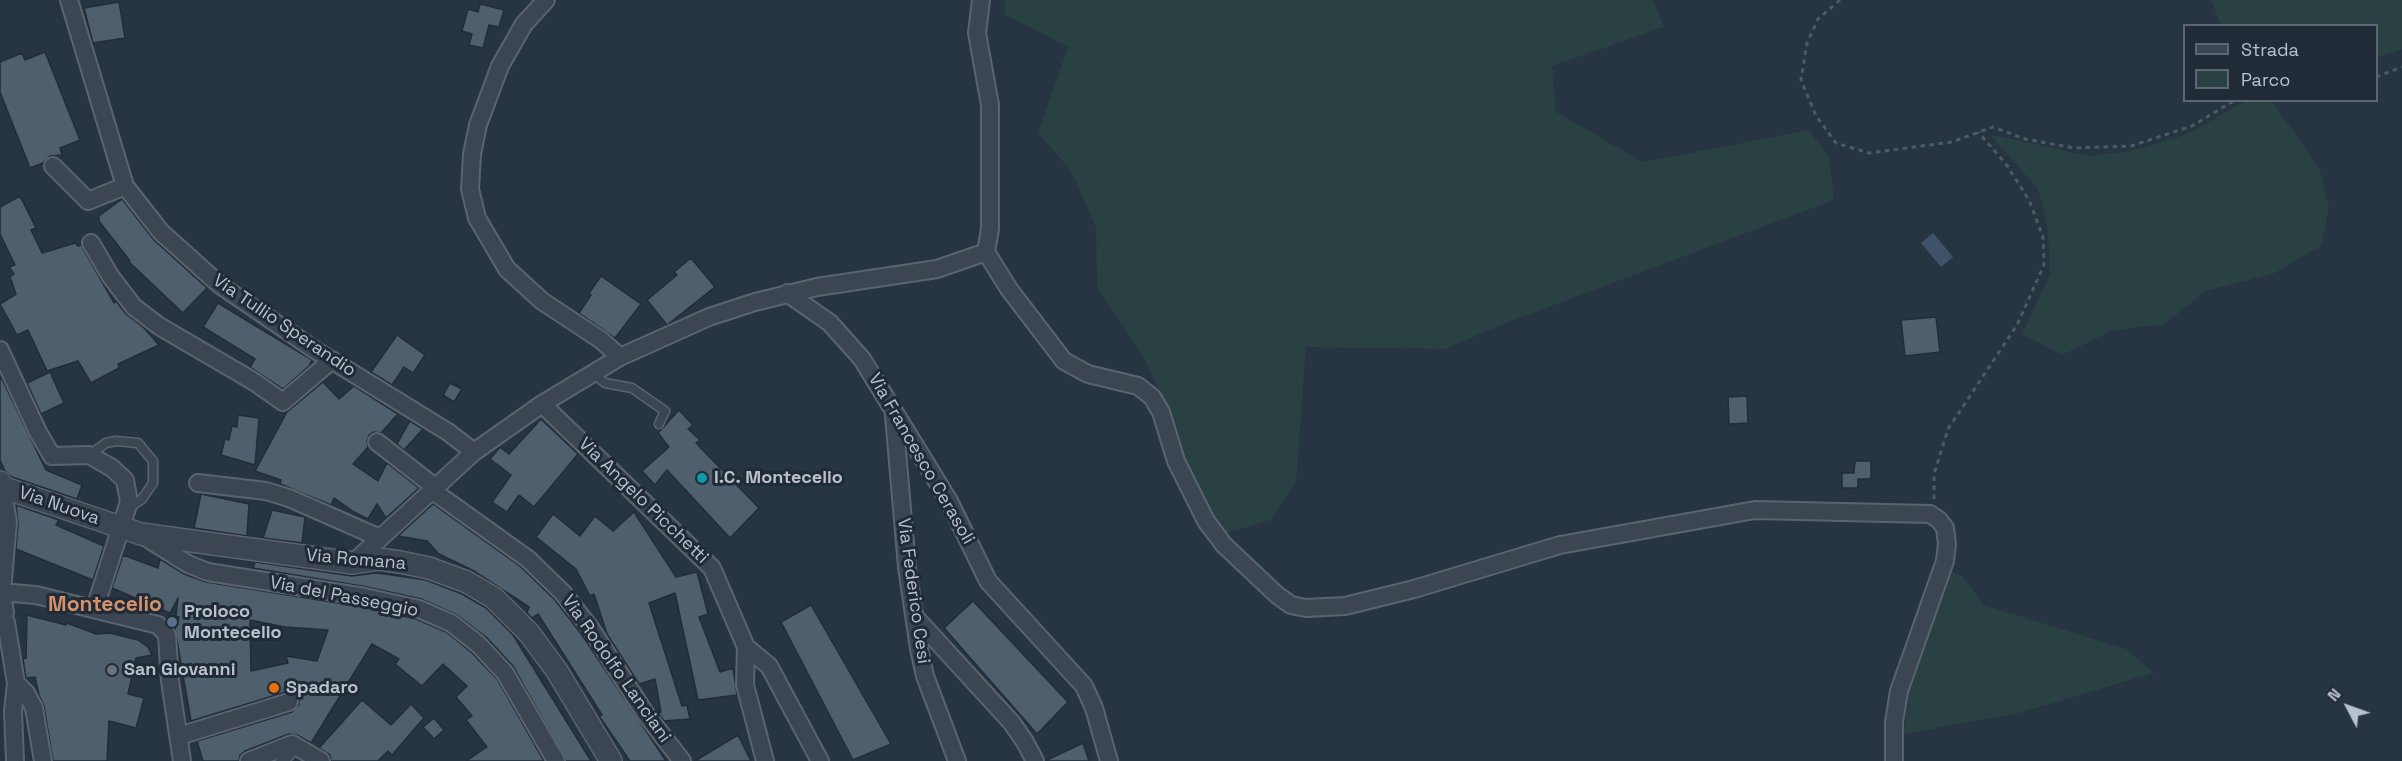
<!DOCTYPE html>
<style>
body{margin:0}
#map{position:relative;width:2402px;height:761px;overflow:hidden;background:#273442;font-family:"Space Grotesk",sans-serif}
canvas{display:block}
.legend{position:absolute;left:2183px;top:24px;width:195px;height:78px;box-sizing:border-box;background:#202b37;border:2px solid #5d6773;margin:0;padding:8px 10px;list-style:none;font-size:18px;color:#b9c1cc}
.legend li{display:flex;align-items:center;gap:12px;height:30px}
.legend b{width:30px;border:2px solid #5d6773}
.north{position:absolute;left:2318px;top:677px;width:60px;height:60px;-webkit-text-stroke:4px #202b37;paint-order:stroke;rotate:311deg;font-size:16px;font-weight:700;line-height:24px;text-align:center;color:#b9c1cc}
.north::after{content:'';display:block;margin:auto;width:21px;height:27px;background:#b9c1cc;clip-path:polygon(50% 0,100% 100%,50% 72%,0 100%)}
</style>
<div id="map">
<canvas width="2402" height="761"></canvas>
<ul class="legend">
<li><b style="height:8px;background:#3b4652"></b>Strada</li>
<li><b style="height:16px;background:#294143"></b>Parco</li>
</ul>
<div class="north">N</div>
</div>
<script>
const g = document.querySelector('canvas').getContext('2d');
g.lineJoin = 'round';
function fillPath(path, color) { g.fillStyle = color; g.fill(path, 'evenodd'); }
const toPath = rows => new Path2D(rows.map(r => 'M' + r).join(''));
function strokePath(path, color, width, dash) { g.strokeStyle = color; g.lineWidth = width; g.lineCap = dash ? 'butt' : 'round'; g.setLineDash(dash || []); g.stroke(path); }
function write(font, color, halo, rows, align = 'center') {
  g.font = font + ' "Space Grotesk",sans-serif'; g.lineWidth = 6; g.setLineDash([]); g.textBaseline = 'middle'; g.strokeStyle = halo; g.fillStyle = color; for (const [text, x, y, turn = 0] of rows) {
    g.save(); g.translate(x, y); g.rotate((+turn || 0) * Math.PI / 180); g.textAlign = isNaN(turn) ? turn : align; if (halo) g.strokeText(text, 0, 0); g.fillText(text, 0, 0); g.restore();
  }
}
const green = toPath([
 [1005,0,1653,0,1664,27,1552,66,1556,112,1643,162,1809,130,1829,157,1834,200,1501,325,1445,349,1306,347,1296,483,1270,520,1224,534,1189,474,1171,416,1145,360,1097,287,1096,228,1071,171,1038,133,1068,47,1005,15],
 [2211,0,2402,0,2402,49,2377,58,2376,26,2221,25],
 [2246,101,2272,101,2319,168,2329,206,2322,245,2275,273,2206,291,2164,324,2111,331,2062,355,2022,334,2050,274,2048,231,2038,189,1991,136,1999,136,2088,156,2130,151,2185,135],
 [1952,571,1963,577,1984,605,2126,649,2154,673,2019,713,1904,734,1911,671]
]);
const water = toPath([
 [1933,233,1953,257,1941,267,1921,243]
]);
const building = toPath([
 [119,2,125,38,93,43,84,8,119,2],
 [480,4,504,10,499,27,489,25,483,48,469,45,472,34,462,31,468,9,478,12,480,4],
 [45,52,80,140,60,148,62,155,50,156,43,163,30,168,0,92,0,62,22,53,25,60,45,52],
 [20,196,36,228,31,230,42,253,75,243,78,246,81,245,114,303,116,301,126,314,144,328,159,345,118,364,119,368,91,383,78,361,47,371,28,330,17,335,0,304,16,294,10,277,14,274,9,267,15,265,0,234,0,207,20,196],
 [122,199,154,240,207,288,183,313,129,262,130,261,99,221,99,216,122,199],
 [691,258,715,287,667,325,647,300,677,275,674,272,691,258],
 [601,276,641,304,615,338,579,313,591,295,589,293,601,276],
 [218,303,312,360,309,366,283,389,250,367,255,359,203,327,218,303],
 [1936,317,1940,352,1905,356,1901,320,1936,317],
 [397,335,425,355,413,373,404,367,392,385,371,372,397,335],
 [50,372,64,403,41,414,27,383,50,372],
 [0,375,46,470,82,485,77,499,12,477,5,471,0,460,0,375],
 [323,382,339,399,354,386,398,414,381,433,374,432,369,435,367,441,368,447,353,464,378,481,387,463,419,488,386,518,377,504,368,519,354,512,334,498,331,505,280,484,281,480,255,471,287,412,323,382],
 [450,383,462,389,454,402,443,395,450,383],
 [1747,396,1748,423,1729,424,1728,397,1747,396],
 [679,410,693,425,688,429,700,440,696,443,759,508,730,538,667,470,655,485,642,471,669,447,658,433,679,410],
 [238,415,259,418,255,465,221,455,225,439,229,440,232,426,237,427,238,415],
 [541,419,578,454,534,507,519,495,507,512,492,502,511,475,490,459,500,447,509,454,541,419],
 [410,421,423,429,404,450,397,444,410,421],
 [1855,461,1871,461,1871,479,1858,479,1858,488,1842,488,1842,473,1854,473,1855,461],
 [201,494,249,504,247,536,194,528,201,494],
 [433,504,521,567,555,600,582,635,666,761,630,761,599,716,602,715,538,614,532,618,527,613,529,607,474,571,439,554,427,541,398,536,433,504],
 [16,505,59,520,56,525,104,546,93,580,16,549,18,523,16,505],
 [272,510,305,517,302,543,263,538,272,510],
 [634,512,676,577,697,572,708,614,699,617,720,672,733,668,737,695,698,700,675,593,649,603,682,706,687,705,690,719,664,721,658,713,661,712,655,679,639,684,607,634,594,594,590,596,576,569,536,537,553,514,580,536,595,516,613,531,634,512],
 [123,555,158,568,160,559,184,574,206,582,363,607,416,619,446,632,471,652,497,679,544,761,466,761,487,747,466,720,472,716,456,697,467,686,443,664,422,686,395,664,399,659,372,644,311,743,297,735,289,734,245,751,240,755,239,761,203,761,197,741,292,712,299,705,299,698,292,692,286,692,191,721,175,629,179,617,176,616,178,598,170,613,112,588,123,555],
 [250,620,285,627,328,630,317,661,286,656,288,663,251,671,250,620],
 [255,562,352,576,375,573,385,574,426,580,462,594,486,608,513,635,591,761,566,761,513,666,486,637,457,615,421,599,367,587,253,568,255,562],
 [973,601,1068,702,1037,734,944,628,973,601],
 [811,605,891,744,853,760,781,622,811,605],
 [27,615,66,625,67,623,96,634,110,633,138,640,148,647,152,655,136,658,128,694,144,698,136,728,109,721,107,761,53,761,44,706,39,695,35,677,26,678,23,659,26,658,27,615],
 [362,700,391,725,411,704,424,718,392,755,388,751,378,761,331,761,330,755,319,748,362,700],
 [434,718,444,730,434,739,423,727,434,718],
 [738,735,751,761,695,761,738,735],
 [1083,743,1089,761,1045,761,1083,743]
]);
const path = toPath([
 [1840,0,1818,19,1807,43,1801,80,1816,116,1836,143,1869,153,1952,142,1993,127,2025,139,2074,148,2131,146,2192,126,2235,100],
 [2376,77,2402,67],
 [1934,499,1934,474,1948,429,2017,325,2044,265,2043,237,2029,200,2006,164,1978,132]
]);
const service = toPath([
 [593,373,605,383,632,388,665,411,659,424],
 [89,455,106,443,116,441,138,443,153,461,153,483,142,499,129,508]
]);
const pedestrian = toPath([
 [282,761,289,753,287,747]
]);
const minor = toPath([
 [69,0,125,186,161,232,220,285,315,350,448,432,474,452],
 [546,0,524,24,500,66,478,125,472,154,470,189,477,218,507,269,542,301,601,340,620,357],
 [981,0,977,33,990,105,990,229,986,252,1009,289,1064,361,1088,374,1138,386,1152,397,1161,412,1176,461,1206,521,1224,545,1277,595,1291,605,1306,608,1345,606,1414,589,1560,545,1755,510,1930,514,1939,520,1945,528,1947,544,1945,561,1899,691,1894,722,1894,761],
 [53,166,88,201,125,186],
 [91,243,111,277,134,307,159,326,253,381,283,402,332,360],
 [787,293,830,323,862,359,949,501,988,581,1084,686,1094,708,1109,761],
 [0,350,38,432,52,456,89,455,112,468,125,480,129,502,95,608],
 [542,404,712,568,746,647,769,666,820,761],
 [894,416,907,567,919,649,925,676,957,761],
 [377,442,436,488],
 [198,483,266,491,289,498,380,538],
 [2,487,8,522,2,591,5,613],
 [433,491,528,559,563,593,591,629,645,713,682,761],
 [142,535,188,564,208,572,365,597,419,609,451,623,478,644,505,673,556,761],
 [353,563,474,452,542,404,620,357,709,317,755,302,817,287,937,269,986,252],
 [0,592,36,595,158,625,167,635,170,681,182,761],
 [915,617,1012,723,1025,742,1035,761],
 [6,622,16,683,13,711,15,761],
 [746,647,745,685,765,761],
 [16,683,26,693,34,708,43,761],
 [179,736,289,702],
 [249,761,292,744,321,761]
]);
const tertiary = toPath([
 [0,482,2,487,141,534,353,563,379,559,400,562,429,568,467,582,494,598,529,633,557,671,611,761]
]);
const markers = [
 [702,478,6,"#0f9aa8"],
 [172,622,6,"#5c6f8a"],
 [112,670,6,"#6b7280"],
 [274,688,6,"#e8710a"]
];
const streetNames = [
 ["Via Tullio Sperandio",284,326,34],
 ["Via Francesco Cerasoli",921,459,60],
 ["Via Angelo Picchetti",643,501,44],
 ["Via Nuova",59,506,19],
 ["Via Romana",356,560,5],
 ["Via Federico Cesi",913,591,82],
 ["Via del Passeggio",344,597,11],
 ["Via Rodolfo Lanciani",616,669,55]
];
const poiNames = [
 ["I.C. Montecelio",714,478],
 ["Proloco",184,612],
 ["Montecelio",184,633],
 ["San Giovanni",124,670],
 ["Spadaro",286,688]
];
const quarterNames = [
 ["Montecelio",105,605]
];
fillPath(green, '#294143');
fillPath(water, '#3e536a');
fillPath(building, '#505f6d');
strokePath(building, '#222d39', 1.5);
strokePath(service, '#5a646f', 11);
strokePath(pedestrian, '#5a646f', 15);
strokePath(minor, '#5a646f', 20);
strokePath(tertiary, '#5a646f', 24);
strokePath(path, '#485e60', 3, [4.5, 4.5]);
strokePath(service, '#3b4652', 8);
strokePath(pedestrian, '#3b4652', 12);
strokePath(minor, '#3b4652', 16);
strokePath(tertiary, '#3b4652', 21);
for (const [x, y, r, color] of markers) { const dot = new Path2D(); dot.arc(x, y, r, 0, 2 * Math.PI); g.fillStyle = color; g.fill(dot); strokePath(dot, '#202b37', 2); }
write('18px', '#b9c1cc', '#202b37', streetNames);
write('bold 18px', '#b9c1cc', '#202b37', poiNames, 'left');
write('bold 21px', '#d4926b', '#202b37', quarterNames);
</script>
